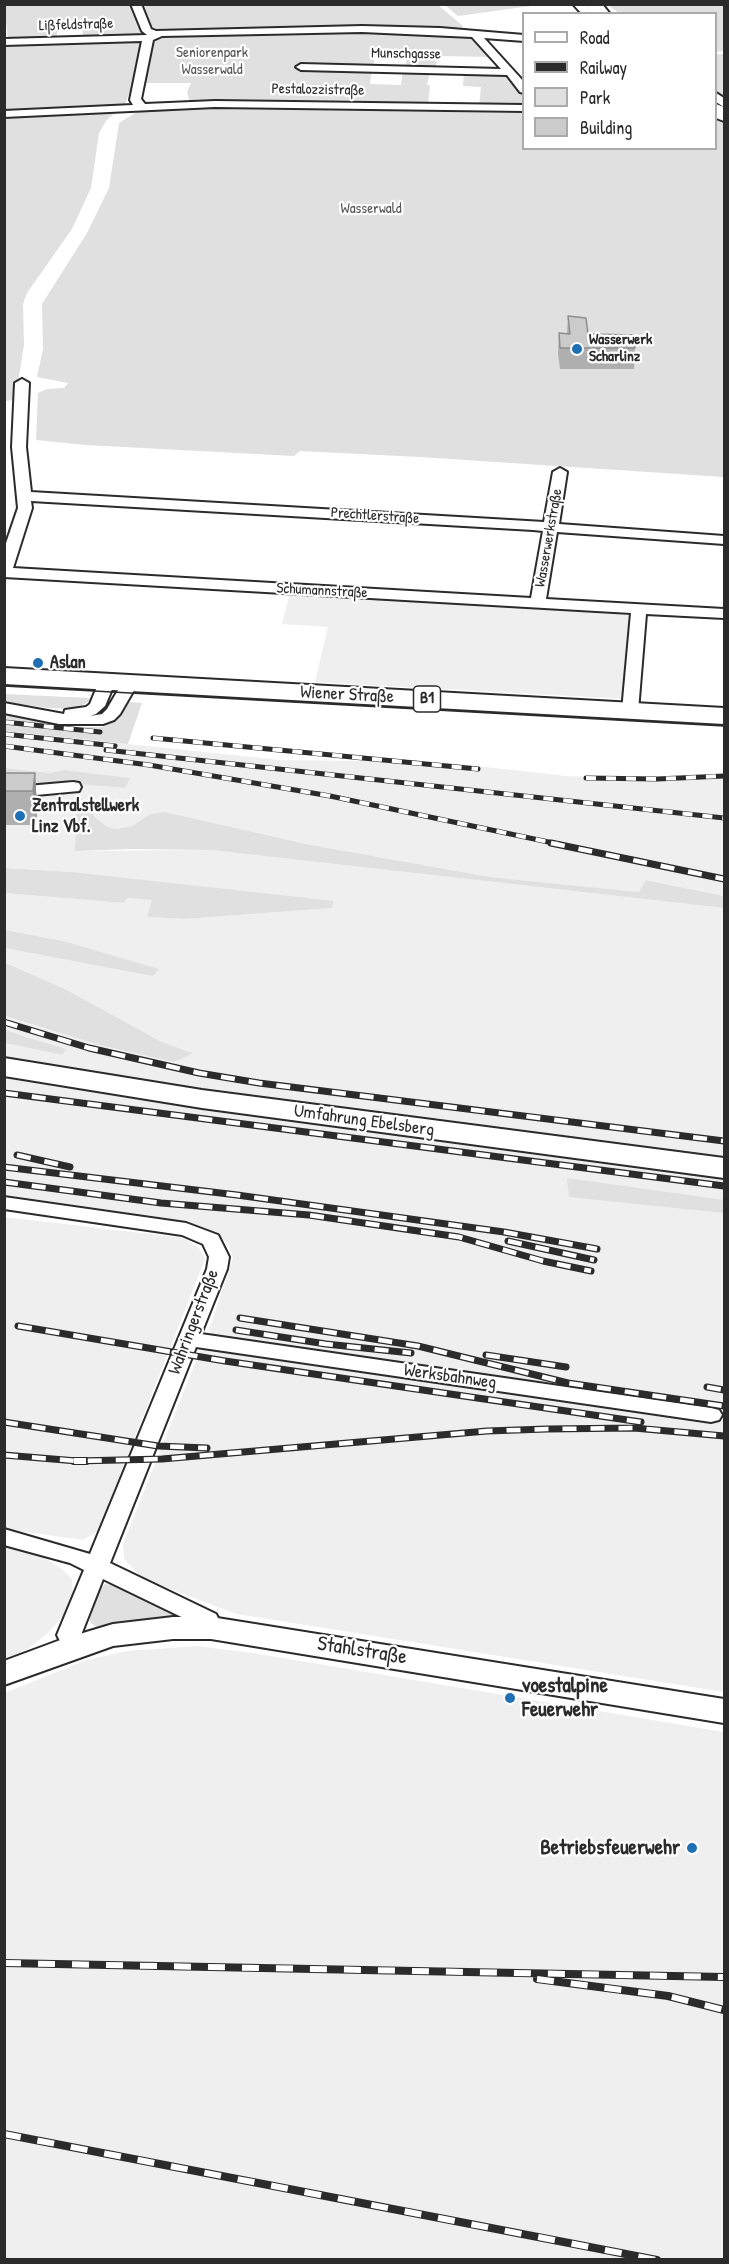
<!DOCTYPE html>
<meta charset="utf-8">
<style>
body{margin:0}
#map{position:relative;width:729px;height:2264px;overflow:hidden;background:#fff;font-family:"Patrick Hand",sans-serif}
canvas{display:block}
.frame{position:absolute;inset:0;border:6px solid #2b2b2b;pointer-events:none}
.legend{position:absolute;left:522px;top:12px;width:195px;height:138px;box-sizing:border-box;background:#fff;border:2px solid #aaa;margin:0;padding:8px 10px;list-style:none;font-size:18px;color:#2b2b2b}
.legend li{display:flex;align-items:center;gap:12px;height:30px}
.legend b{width:30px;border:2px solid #aaa}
</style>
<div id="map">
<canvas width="729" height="2264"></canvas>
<div class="frame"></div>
<ul class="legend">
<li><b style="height:8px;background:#fff"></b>Road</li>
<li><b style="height:8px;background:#2b2b2b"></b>Railway</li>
<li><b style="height:16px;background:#e0e0e0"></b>Park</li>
<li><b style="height:16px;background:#cbcbcb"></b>Building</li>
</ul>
</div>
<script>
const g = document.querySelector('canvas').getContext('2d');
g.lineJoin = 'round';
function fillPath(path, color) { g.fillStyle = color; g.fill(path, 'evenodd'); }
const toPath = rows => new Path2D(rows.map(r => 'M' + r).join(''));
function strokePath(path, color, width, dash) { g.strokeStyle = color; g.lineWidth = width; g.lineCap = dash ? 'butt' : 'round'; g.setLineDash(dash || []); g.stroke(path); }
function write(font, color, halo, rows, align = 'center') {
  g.font = font + ' "Patrick Hand",sans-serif'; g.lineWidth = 4.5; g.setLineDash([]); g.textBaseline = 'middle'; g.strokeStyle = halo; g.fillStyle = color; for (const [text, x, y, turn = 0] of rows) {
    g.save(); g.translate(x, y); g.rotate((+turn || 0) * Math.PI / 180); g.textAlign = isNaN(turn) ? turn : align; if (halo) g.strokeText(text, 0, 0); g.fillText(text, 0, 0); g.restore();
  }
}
const built = toPath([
 [290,593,629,615,632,616,626,699,315,682,328,627,282,624],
 [5,731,280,760,440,762,567,776,650,779,724,774,724,896,647,880,639,892,490,877,306,844,165,812,150,814,132,826,116,829,106,826,94,816,77,792,75,851,211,850,724,908,724,1157,194,1089,5,1057,5,1043,61,1055,29,1038,5,1029,4,1016,99,1045,174,1062,192,1052,160,1041,65,989,5,962,5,948,153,975,158,969,64,941,5,930,5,893,124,903,127,898,153,900,147,917,185,919,332,908,334,902,72,872,5,868,5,796,77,784,124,788,63,770,50,773,5,768],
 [4,1078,181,1106,724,1178,724,1692,237,1614,143,1579,124,1559,123,1544,200,1351,218,1348,223,1338,211,1334,209,1330,233,1258,228,1244,218,1235,203,1227,179,1220,5,1195],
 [4,1217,184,1238,199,1248,205,1259,98,1531,83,1540,5,1529],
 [5,1545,45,1558,62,1569,72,1579,73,1595,64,1615,47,1634,17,1657,5,1662],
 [197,1646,253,1653,724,1732,724,2259,5,2259,5,1693,86,1660,127,1651]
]);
const green = toPath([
 [182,4,438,5,463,26,461,29,455,30,156,31,151,30,140,6],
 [4,5,131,5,142,25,143,35,83,38,82,20,57,20,57,39,8,40],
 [445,5,538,5,458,16],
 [608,5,724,5,724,51,716,52,716,14,619,13],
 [314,30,471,35,493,57,438,56,435,69,405,68,407,56,375,55,373,67,297,66,297,68,372,70,370,84,401,85,403,70,430,71,427,85,430,85,428,105,190,103,187,92,191,83,141,83,152,45,159,35],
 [141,40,133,83,124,107,5,112,4,44],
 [716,54,724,54,724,100,716,93],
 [464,71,507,72,523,95,523,106,479,106,481,87,463,86],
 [181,108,516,113,523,111,524,148,716,148,716,116,724,123,724,477,420,457,300,451,294,456,86,445,36,440,38,393,47,389,64,388,68,383,37,377,43,349,42,304,87,233,109,188,119,123,137,112],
 [117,111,106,121,99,133,91,188,72,229,27,293,23,304,24,345,15,400,5,401,4,114],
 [4,694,89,698,90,701,79,707,68,709,49,708,5,702],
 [127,702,142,703,128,744,5,731,4,715,75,727,102,727,116,720],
 [5,768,50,773,63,770,130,778,125,788,77,784,5,791],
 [77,791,94,816,106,826,116,829,132,826,150,814,165,812,306,844,490,877,639,892,646,880,724,896,724,908,211,850,132,849,75,851],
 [5,868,72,872,334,901,332,908,185,919,147,917,152,900,127,898,124,903,5,893],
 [5,930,64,941,159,969,153,976,5,948],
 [4,962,65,989,160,1041,193,1053,174,1062,99,1045,5,1016],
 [4,1029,29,1038,66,1049,62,1055,5,1043],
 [567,1178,724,1200,724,1213,569,1197],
 [105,1584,112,1585,171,1612,173,1616,170,1619,96,1627,90,1622,90,1617,101,1588]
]);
const minor = toPath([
 [131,4,141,4,151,29,156,31,362,26,440,28,524,35,524,41,484,38,524,82,524,93,520,92,507,75,301,70,296,67,301,64,501,69,472,37,362,32,162,36,153,40,141,99,145,104,215,101,524,105,524,111,215,107,4,117,4,111,133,105,130,100,142,41,4,45,4,39,147,35,142,31,131,4],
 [573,4,584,4,593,14,582,14,573,4],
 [716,93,724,98,724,107,716,102,716,93],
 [22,379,29,383,26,447,31,492,544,522,553,472,560,468,567,472,559,524,724,536,724,544,557,532,546,599,724,609,724,618,646,614,638,711,630,716,622,711,631,613,4,577,4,549,18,508,12,447,15,383,22,379],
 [31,501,533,530,543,531,531,598,13,568,32,508,31,501],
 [107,677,115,682,105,706,96,714,90,716,102,714,107,709,124,680,136,680,138,683,120,714,114,720,103,724,59,724,4,713,4,703,64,714,65,710,86,707,90,704,99,682,107,677],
 [73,782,79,783,81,787,79,791,4,798,4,788,73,782],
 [4,1197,186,1223,218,1235,229,1257,227,1269,201,1334,711,1408,719,1410,722,1415,719,1420,711,1422,196,1347,110,1563,216,1614,223,1628,219,1634,211,1637,203,1634,198,1625,103,1579,81,1635,86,1647,82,1653,74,1656,66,1653,57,1635,84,1570,70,1563,4,1545,4,1529,90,1554,207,1269,209,1257,203,1244,182,1235,4,1209,4,1197]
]);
const tertiary = toPath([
 [173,1617,211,1617,724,1699,724,1723,211,1639,173,1639,113,1646,4,1685,4,1661,63,1639,113,1624,173,1617]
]);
const primary = toPath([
 [584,4,602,4,610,14,592,14,584,4],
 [716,104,724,107,724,121,716,118,716,104],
 [4,668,724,708,724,724,4,684,4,668],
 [4,1058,202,1090,724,1158,724,1178,202,1108,4,1076,4,1058]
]);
const tram = toPath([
 [4,686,724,726]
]);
const railFar2 = toPath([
 [4,722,100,732],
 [4,734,115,746],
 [153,738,478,769],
 [4,746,149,765,330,796,558,844],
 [106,750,724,818],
 [586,778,657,779,724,776]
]);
const railFar1 = toPath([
 [551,843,724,879],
 [4,1022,89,1048,199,1073,259,1083,724,1141],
 [4,1093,724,1186],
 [17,1155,70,1167],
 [4,1167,237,1195,504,1232,597,1249],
 [4,1182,161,1203,309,1215,459,1237,543,1261,591,1271],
 [508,1241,594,1260],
 [240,1318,418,1346,568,1383,724,1406],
 [18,1326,225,1361,641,1422],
 [236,1330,326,1344,411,1353],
 [486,1355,566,1367],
 [707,1387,724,1390],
 [4,1422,158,1446,207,1448],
 [4,1455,77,1461,162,1459,487,1431,547,1429,634,1428,724,1436]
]);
const rail = toPath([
 [74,1461,86,1461],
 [4,1963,724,1977],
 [537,1979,668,1996,724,2010],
 [4,2134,657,2260]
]);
const wall = toPath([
 [568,316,588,334,635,348,634,369,560,369,558,354,559,333,567,333],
 [4,773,35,773,37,806,36,825,4,825]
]);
const shadedWall = toPath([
 [35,773,37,806,36,825,33,791]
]);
const building = toPath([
 [568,316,586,318,588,334,633,335,635,348,560,348,559,333,570,334,568,316],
 [4,773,35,773,33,791,4,791,4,773]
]);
const markers = [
 [577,349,6,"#1f6fb2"],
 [38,663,6,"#1f6fb2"],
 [20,816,6,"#1f6fb2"],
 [510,1698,6,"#1f6fb2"],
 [692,1848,6,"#1f6fb2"]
];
const farStreetnames = [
 ["Lißfeldstraße",76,25,-2],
 ["Munschgasse",406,54,1],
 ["Pestalozzistraße",318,90,1],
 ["Prechtlerstraße",375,516,4],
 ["Wasserwerkstraße",549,538,-80],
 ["Schumannstraße",322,591,3]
];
const farParknames = [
 ["Seniorenpark",212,53],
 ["Wasserwald",212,70],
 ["Wasserwald",371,209]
];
const farPoinames = [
 ["Wasserwerk",589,340],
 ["Scharlinz",589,357]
];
const shields = [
 [427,699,27]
];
const shieldNames = [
 ["B1",427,699]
];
const poiNames = [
 ["Aslan",50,663],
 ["Zentralstellwerk",32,806],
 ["Linz Vbf.",32,827]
];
const streetNames = [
 ["Wiener Straße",347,695,3],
 ["Umfahrung Ebelsberg",364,1121,8],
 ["Wahringerstraße",194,1322,-69],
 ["Werksbahnweg",450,1377,8]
];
const nearStreetnames = [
 ["Stahlstraße",362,1651,9]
];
const nearPoinames = [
 ["voestalpine",522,1686],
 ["Feuerwehr",522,1710],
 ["Betriebsfeuerwehr",680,1848,"right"]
];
fillPath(built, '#efefef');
fillPath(green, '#e0e0e0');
strokePath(minor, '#2b2b2b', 4);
strokePath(tertiary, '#2b2b2b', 4);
strokePath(primary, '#2b2b2b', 4);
fillPath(minor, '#fff');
fillPath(tertiary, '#fff');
fillPath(primary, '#fff');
strokePath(tram, '#2b2b2b', 1.5);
strokePath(railFar2, '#2b2b2b', 5);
strokePath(railFar1, '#2b2b2b', 7);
strokePath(rail, '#2b2b2b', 8);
strokePath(railFar2, '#fff', 4, [10]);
strokePath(railFar1, '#fff', 4.5, [14]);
strokePath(rail, '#fff', 6, [17]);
fillPath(wall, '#afafaf');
fillPath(shadedWall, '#8e8e8e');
fillPath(building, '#cbcbcb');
strokePath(building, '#8e8e8e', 1.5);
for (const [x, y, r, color] of markers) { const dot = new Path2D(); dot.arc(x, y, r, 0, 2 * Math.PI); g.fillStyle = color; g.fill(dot); strokePath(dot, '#fff', 2); }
write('15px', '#2b2b2b', '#fff', farStreetnames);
write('15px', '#585858', '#fff', farParknames);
write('bold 15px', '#2b2b2b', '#fff', farPoinames, 'left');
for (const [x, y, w] of shields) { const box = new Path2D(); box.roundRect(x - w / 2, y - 13, w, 26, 4.5); g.fillStyle = '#fff'; g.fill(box); strokePath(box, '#2b2b2b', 1.5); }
write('bold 16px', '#2b2b2b', null, shieldNames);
write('bold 18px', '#2b2b2b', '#fff', poiNames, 'left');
write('18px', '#2b2b2b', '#fff', streetNames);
write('21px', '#2b2b2b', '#fff', nearStreetnames);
write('bold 21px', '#2b2b2b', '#fff', nearPoinames, 'left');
</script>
